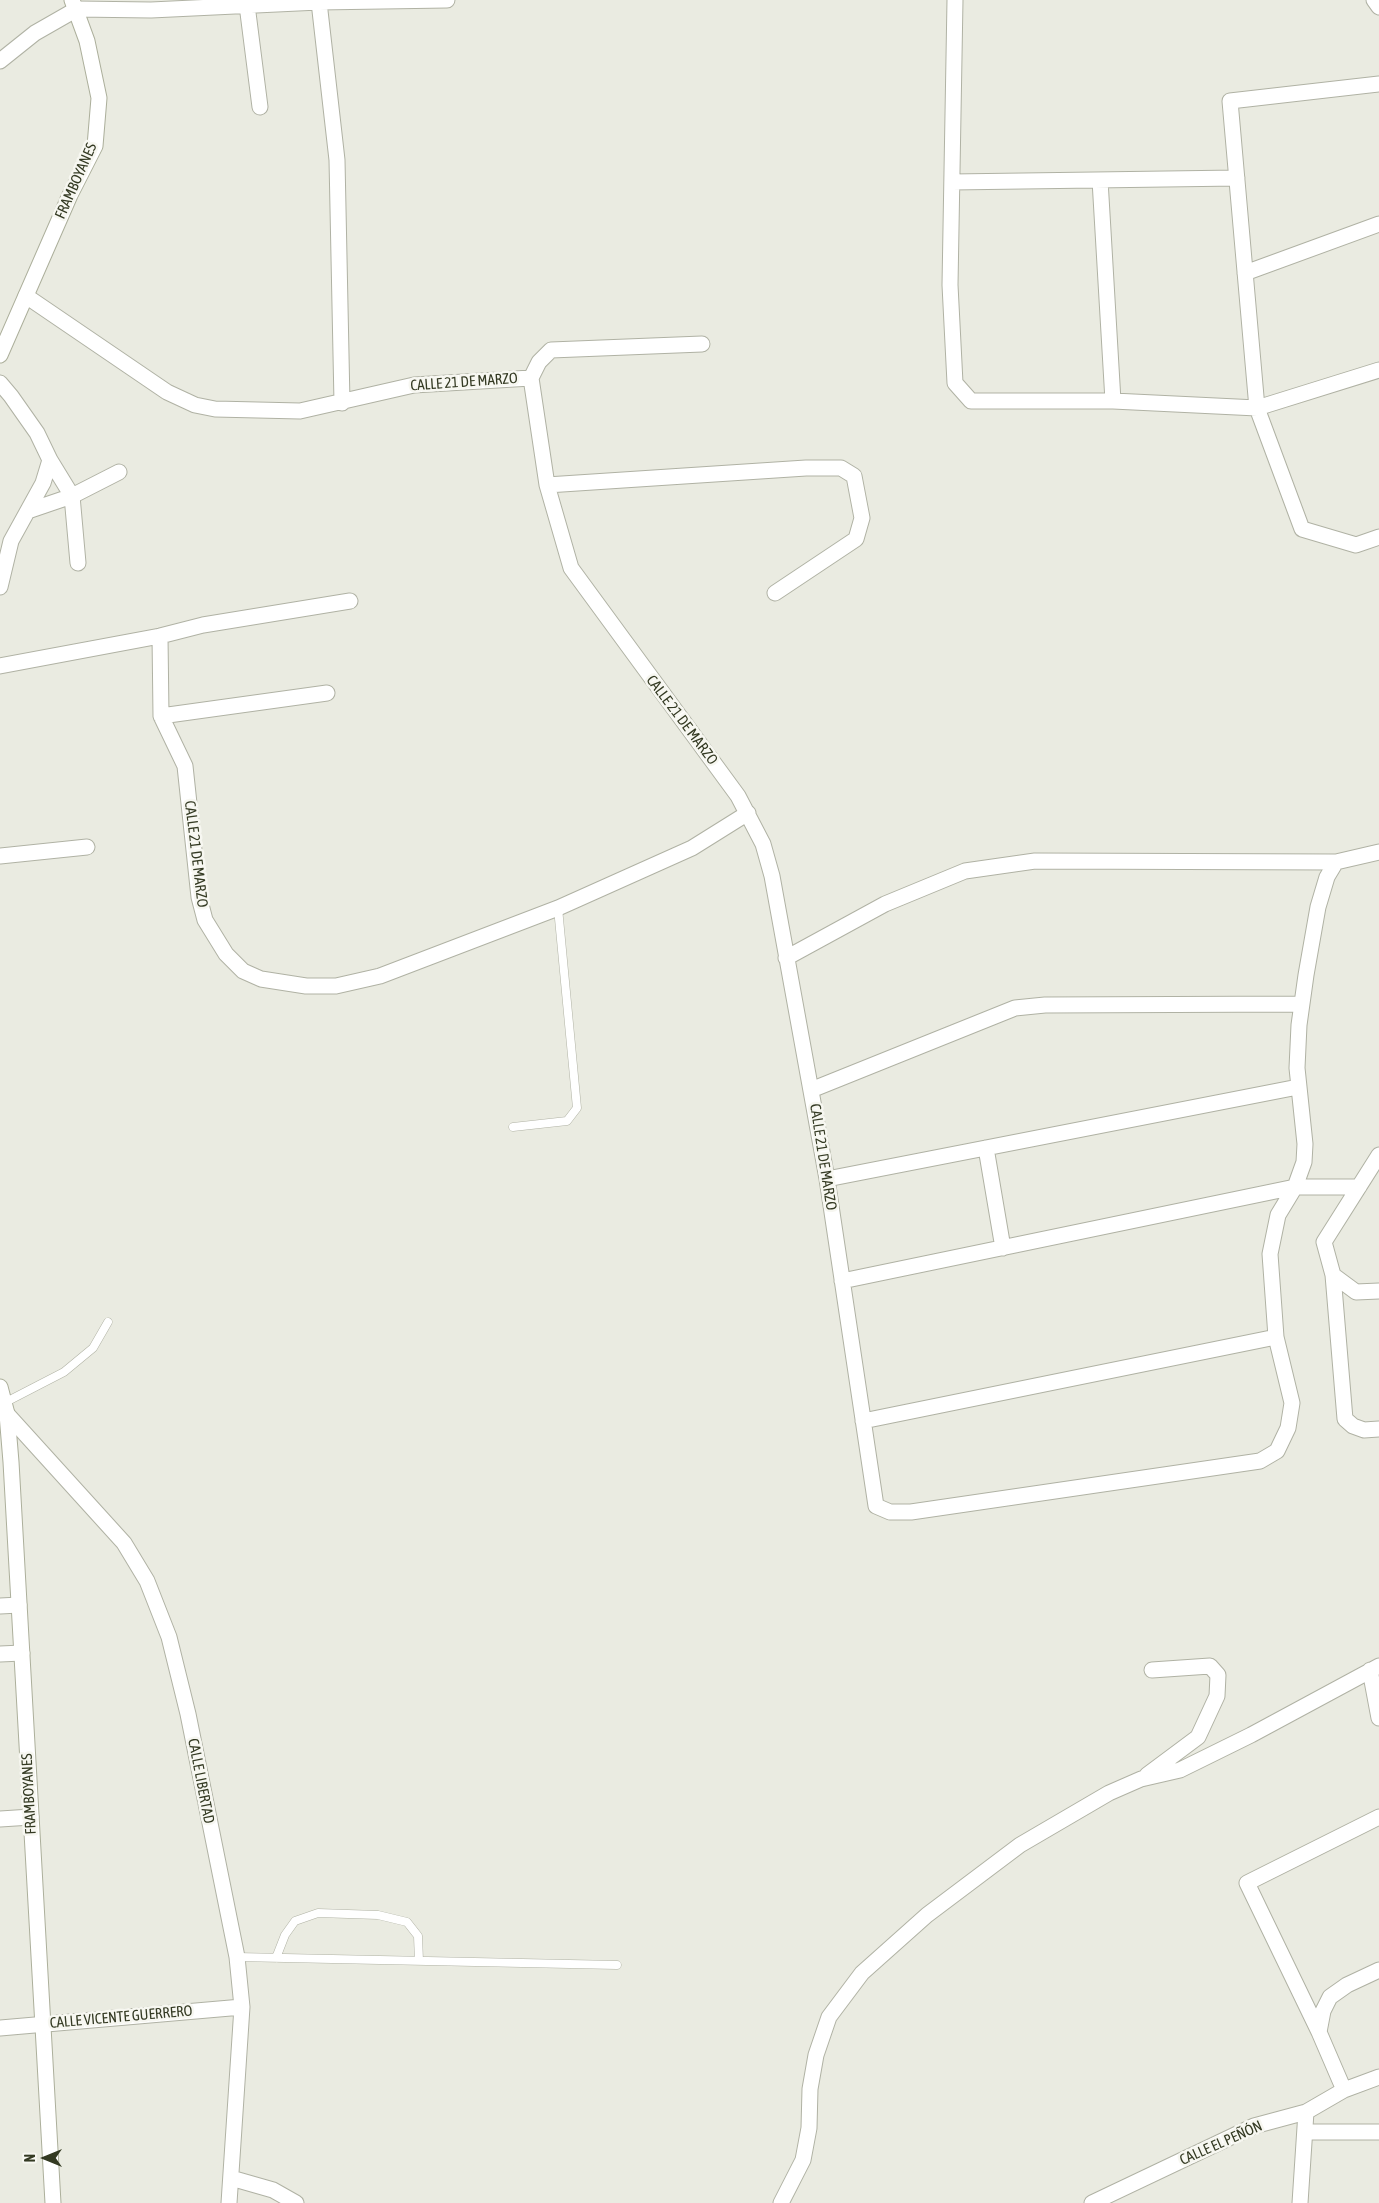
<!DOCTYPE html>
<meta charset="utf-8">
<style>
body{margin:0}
#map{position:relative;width:1379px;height:2203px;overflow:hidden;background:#eaebe1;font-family:"Asap Condensed",sans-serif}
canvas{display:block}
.north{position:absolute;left:20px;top:2133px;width:50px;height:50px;-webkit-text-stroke:4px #f7f7f1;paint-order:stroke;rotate:270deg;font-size:14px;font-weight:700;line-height:20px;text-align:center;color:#343a23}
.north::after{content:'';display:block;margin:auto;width:18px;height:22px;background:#343a23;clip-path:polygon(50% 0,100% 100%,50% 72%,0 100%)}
</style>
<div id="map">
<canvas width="1379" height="2203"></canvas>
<div class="north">N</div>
</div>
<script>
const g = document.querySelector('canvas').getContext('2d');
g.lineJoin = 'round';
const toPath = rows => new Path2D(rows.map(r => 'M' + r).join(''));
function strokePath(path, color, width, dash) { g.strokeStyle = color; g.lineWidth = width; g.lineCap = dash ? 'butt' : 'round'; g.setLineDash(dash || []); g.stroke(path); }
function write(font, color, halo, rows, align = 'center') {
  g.font = font + ' "Asap Condensed",sans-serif'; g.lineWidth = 5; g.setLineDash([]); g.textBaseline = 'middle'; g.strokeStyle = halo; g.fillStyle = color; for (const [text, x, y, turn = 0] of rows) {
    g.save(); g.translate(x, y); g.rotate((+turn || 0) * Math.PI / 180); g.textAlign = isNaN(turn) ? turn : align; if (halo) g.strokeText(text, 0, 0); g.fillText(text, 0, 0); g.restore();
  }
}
const lane = toPath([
 [513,1127,567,1121,577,1108,558,908],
 [4,1403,64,1372,93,1348,108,1322],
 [237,1957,617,1965],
 [276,1958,285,1935,295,1921,318,1913,378,1915,407,1922,418,1936,419,1961]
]);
const street = toPath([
 [955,0,950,285,955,383,971,401,1113,401,1257,408,1379,370],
 [1374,0,1379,7],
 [319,2,337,160,342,403],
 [247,5,260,107],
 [0,61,35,33,77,9,151,10,319,2,447,0],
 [1379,84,1230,101,1257,408,1302,529,1356,545,1379,537],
 [1100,180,1113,401],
 [952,182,1237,178],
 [1245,273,1379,224],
 [26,296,167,392,195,405,215,409,300,411,414,385,531,378],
 [531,378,547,485,571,568,738,796,763,844,772,876,827,1179,876,1506,890,1512,911,1512,1260,1461,1277,1451,1288,1428,1292,1403,1276,1337,1270,1254,1278,1215,1295,1187,1304,1162,1305,1144,1297,1068,1299,1025,1306,975,1318,907,1327,877,1336,862,1379,852],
 [531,378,539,362,551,350,702,344],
 [0,383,11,396,37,433,50,460,43,483,11,541,0,587],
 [50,460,72,496,78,563],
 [547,485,806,468,841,468,854,476,862,518,856,539,775,593],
 [28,511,72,496,119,472],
 [160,636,161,716,185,766,199,897,205,920,226,954,243,971,261,979,306,986,336,986,380,976,558,908,692,848,748,813],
 [0,666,160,636,203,625,350,601],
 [161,716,327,693],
 [0,856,87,847],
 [786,958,885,904,965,871,1035,861,1336,862],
 [811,1090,1015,1008,1045,1005,1302,1004],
 [986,1148,1003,1248],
 [1379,1155,1324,1242,1333,1275,1356,1292,1379,1291],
 [827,1179,1298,1087],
 [1333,1275,1345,1419,1353,1426,1364,1430,1379,1429],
 [842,1281,1295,1187,1359,1187],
 [7,1414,124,1543,147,1581,169,1637,188,1714,237,1957,242,2007,229,2203],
 [863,1421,1276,1337],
 [0,1606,19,1605],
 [0,1654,22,1653],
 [1370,1670,1379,1718],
 [1147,1775,1198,1737,1217,1696,1218,1675,1210,1666,1152,1670],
 [0,1819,31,1817],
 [0,2028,242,2007],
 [1319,2032,1323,2011,1330,1997,1347,1985,1379,1970],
 [1344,2090,1319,2032,1247,1883,1379,1817],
 [1306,2132,1379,2132],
 [231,2178,273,2190,296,2203],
 [781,2203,803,2160,809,2128,810,2089,816,2055,829,2017,862,1973,927,1915,1020,1845,1109,1793,1141,1779,1180,1770,1251,1735,1379,1666],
 [1092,2203,1254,2126,1306,2112,1344,2090,1379,2077],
 [1300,2203,1306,2112]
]);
const secondary = toPath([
 [0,355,70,195,95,146,99,98,87,41,72,0],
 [0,1387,7,1414,11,1462,53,2203]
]);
const streetNames = [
 ["FRAMBOYANES",76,181,-66],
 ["CALLE 21 DE MARZO",464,382,-4],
 ["CALLE 21 DE MARZO",682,720,53],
 ["CALLE 21 DE MARZO",196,854,83],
 ["CALLE 21 DE MARZO",823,1157,81],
 ["CALLE LIBERTAD",201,1781,79],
 ["FRAMBOYANES",29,1794,-93],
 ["CALLE VICENTE GUERRERO",121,2017,-5],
 ["CALLE EL PEÑÓN",1221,2143,-24]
];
strokePath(lane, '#b0b2a4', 9);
strokePath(street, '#b0b2a4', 17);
strokePath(secondary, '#acaf9b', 17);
strokePath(lane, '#fff', 8);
strokePath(street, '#fff', 15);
strokePath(secondary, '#fff', 15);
write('15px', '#343a23', '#f7f7f1', streetNames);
</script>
